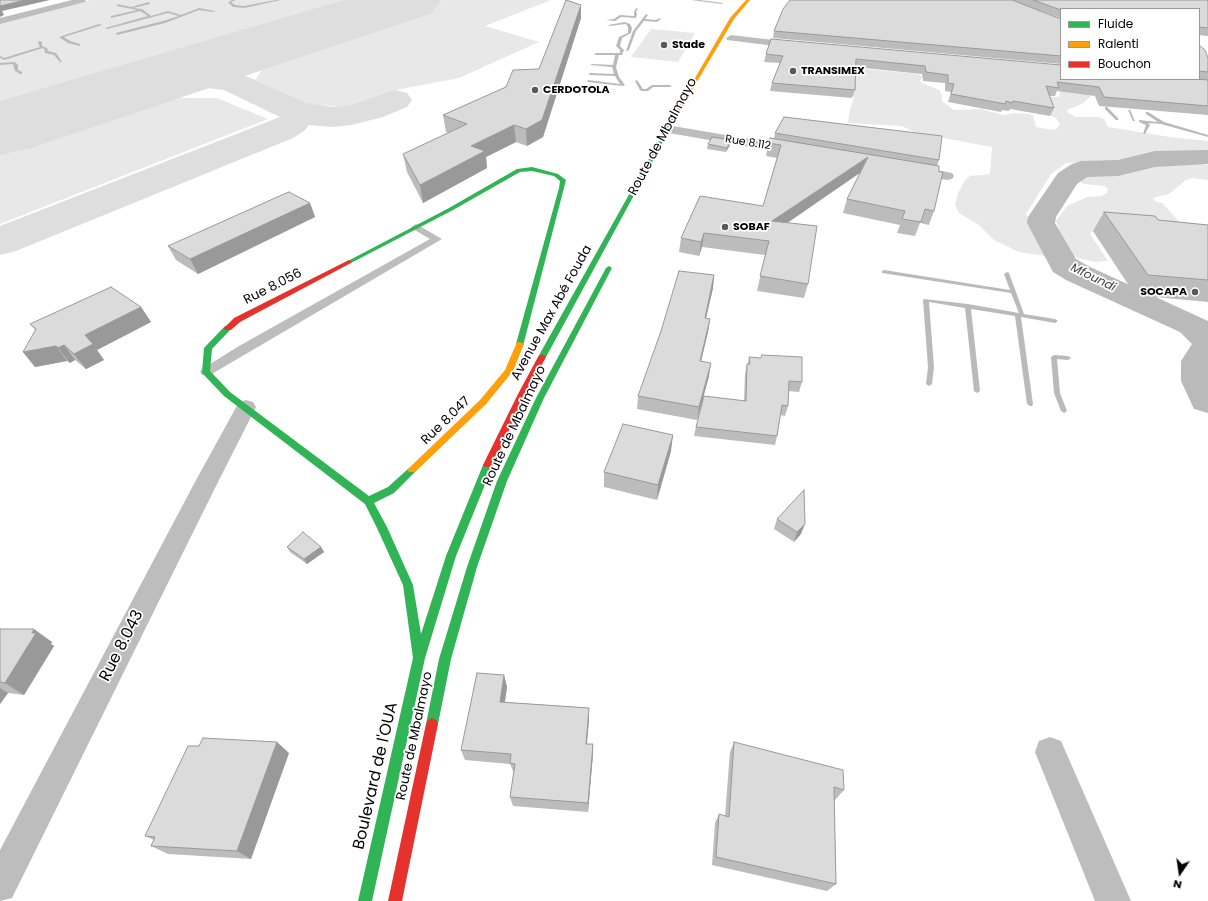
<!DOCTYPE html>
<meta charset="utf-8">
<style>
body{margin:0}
#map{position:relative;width:1208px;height:901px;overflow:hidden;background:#fff;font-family:Poppins,sans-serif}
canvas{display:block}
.legend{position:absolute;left:1060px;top:8px;width:140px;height:72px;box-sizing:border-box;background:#fff;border:1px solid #999;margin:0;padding:5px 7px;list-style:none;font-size:12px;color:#000}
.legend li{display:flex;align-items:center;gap:8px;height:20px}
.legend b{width:20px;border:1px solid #999}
.north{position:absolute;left:1160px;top:853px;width:40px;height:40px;-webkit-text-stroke:3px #fff;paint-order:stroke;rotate:193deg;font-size:11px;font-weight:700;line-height:16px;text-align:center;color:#000}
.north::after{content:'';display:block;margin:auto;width:14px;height:18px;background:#000;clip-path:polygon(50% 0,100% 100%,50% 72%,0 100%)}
</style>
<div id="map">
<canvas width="1208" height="901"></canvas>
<ul class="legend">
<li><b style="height:5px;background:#30b455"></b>Fluide</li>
<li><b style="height:5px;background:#ff9f0a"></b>Ralenti</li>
<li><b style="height:5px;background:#e5322d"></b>Bouchon</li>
</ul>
<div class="north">N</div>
</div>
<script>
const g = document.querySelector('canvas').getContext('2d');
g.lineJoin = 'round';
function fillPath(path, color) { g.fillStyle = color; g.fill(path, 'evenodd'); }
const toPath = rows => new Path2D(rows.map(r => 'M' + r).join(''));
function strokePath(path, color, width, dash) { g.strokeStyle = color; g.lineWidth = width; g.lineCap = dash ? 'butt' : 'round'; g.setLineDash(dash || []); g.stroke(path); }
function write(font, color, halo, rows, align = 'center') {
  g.font = font + ' Poppins,sans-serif'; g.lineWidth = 3.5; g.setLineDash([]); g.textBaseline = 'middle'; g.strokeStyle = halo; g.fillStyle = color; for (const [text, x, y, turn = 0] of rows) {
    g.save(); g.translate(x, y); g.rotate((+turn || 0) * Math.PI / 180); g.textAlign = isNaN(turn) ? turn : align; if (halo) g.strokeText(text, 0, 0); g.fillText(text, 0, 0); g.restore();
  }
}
const green = toPath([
 [91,0,369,0,0,111,0,23],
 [443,0,551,0,485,26,539,42,459,78,396,90,367,101,344,107,309,104,255,80,268,61,284,52],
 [651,29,695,33,678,62,631,57],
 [855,68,919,74,922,77,920,82,939,90,942,95,942,101,954,110,981,109,1003,115,1014,113,1029,114,1033,115,1036,127,1051,130,1056,129,1060,124,1056,118,1048,115,1048,97,1059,97,1060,92,1058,90,1086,91,1091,96,1082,104,1067,110,1068,113,1076,117,1099,117,1104,119,1108,127,1170,137,1208,141,1208,156,1182,157,1156,155,1113,163,1096,161,1066,163,1051,174,1026,214,1046,252,1045,256,1019,252,994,240,979,225,959,213,955,205,958,193,965,180,970,176,990,174,992,147,916,133,902,126,848,123,850,109,854,97,851,94],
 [177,98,217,98,268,119,0,224,0,144,78,118,138,102],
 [1165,162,1208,165,1208,180,1192,178,1186,180,1169,194,1153,198,1154,201,1162,203,1196,240,1094,230,1090,234,1108,261,1095,262,1078,258,1066,249,1056,221,1067,206,1087,197,1101,196,1107,193,1108,189,1104,186,1084,184,1078,180,1083,175,1086,173,1123,175]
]);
const stream = toPath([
 [232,0,236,0,231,2,235,5,244,6,276,0,281,0,244,8,233,7,228,2,232,0],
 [691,0,700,0,723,3,722,4,691,0],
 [149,2,150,4,133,8,142,9,151,16,168,11,181,15,199,8,215,11,214,12,199,10,165,23,117,35,116,33,163,21,179,16,168,13,107,29,105,28,148,16,140,11,111,18,111,16,137,10,117,6,117,4,131,7,149,2],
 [636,8,638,9,636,12,637,14,636,18,621,17,615,21,606,20,614,19,620,15,634,16,634,12,636,8],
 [646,14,648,15,645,19,656,20,660,18,661,19,657,22,644,21,636,31,629,50,626,51,633,31,646,14],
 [625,22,630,24,632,28,631,33,622,38,620,46,624,50,622,55,619,55,616,67,619,77,625,85,623,86,587,82,588,80,620,84,615,76,590,75,588,74,590,73,614,74,612,67,590,65,592,64,613,65,615,55,596,55,594,54,596,53,620,53,620,50,616,46,619,37,628,33,628,28,627,25,625,24,610,26,608,25,625,22],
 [99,24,102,25,64,37,70,41,80,44,80,46,68,43,59,37,99,24],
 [40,41,42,42,42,46,47,48,48,51,56,53,62,62,60,62,54,55,45,53,44,49,43,48,4,60,0,58,0,56,4,58,40,47,38,42,40,41],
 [15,62,18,65,18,70,22,72,22,74,20,74,15,71,13,64,0,65,0,63,15,62],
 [637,80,643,89,646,89,652,85,670,85,672,86,670,87,653,87,648,91,642,91,640,90,635,81,637,80],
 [1105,107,1107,107,1118,118,1118,120,1116,120,1105,109,1105,107],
 [1128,110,1130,110,1135,121,1133,121,1128,110],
 [1146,112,1148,112,1164,122,1208,135,1208,137,1161,124,1148,123,1150,125,1145,134,1143,134,1146,125,1139,122,1139,120,1158,122,1146,114,1146,112],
 [884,270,1010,290,1004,274,1007,272,1009,273,1024,314,1055,319,1058,321,1055,323,1021,317,1033,404,1032,406,1030,406,1027,404,1015,316,971,309,980,391,977,393,974,391,965,308,929,302,934,367,932,384,929,386,926,384,928,367,923,300,924,299,968,304,1019,313,1011,293,882,273,882,271,884,270],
 [1054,355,1068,356,1071,358,1068,360,1057,359,1060,393,1067,411,1064,413,1061,411,1054,393,1051,357,1054,355]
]);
const river = toPath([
 [1208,150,1208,164,1155,167,1118,176,1087,177,1077,184,1056,217,1055,223,1076,259,1088,266,1208,321,1208,413,1194,409,1181,381,1181,361,1192,344,1180,332,1066,280,1053,272,1027,223,1028,217,1058,173,1072,164,1081,161,1118,160,1155,151,1208,150]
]);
const taxiway = toPath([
 [245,43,255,46,260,52,255,58,239,70,239,73,307,103,333,107,351,105,395,90,407,93,412,100,407,107,383,117,351,125,333,127,309,125,304,131,293,138,16,251,0,255,0,226,280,117,224,90,198,87,143,94,132,91,127,84,132,77,143,74,198,69,208,70,217,58,235,46,245,43]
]);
const runway = toPath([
 [344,0,441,0,432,13,31,148,0,155,0,101,344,0]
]);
const lane = toPath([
 [416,224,442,239,210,375,202,375,200,372,202,369,239,346,430,239,413,229,411,227,416,224]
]);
const street = toPath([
 [72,0,86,0,85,2,0,24,0,18,72,0],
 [731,35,799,43,804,46,799,49,727,40,726,38,731,35],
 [667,125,796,147,801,148,803,151,801,154,796,155,663,132,661,129,667,125],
 [913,166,947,172,952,173,954,176,952,179,947,180,908,173,906,170,908,167,913,166],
 [246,400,253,402,256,407,215,488,12,898,0,901,0,850,195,482,239,402,246,400],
 [1050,737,1061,741,1131,901,1095,901,1035,752,1039,741,1050,737]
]);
const fast = toPath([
 [680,106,682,107,546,357,542,360,539,359,538,357,678,107,680,106],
 [532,167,558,174,566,180,523,346,520,346,516,344,559,188,560,181,554,176,532,171,520,172,453,210,351,263,347,263,346,262,449,208,517,169,532,167],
 [609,266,612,268,544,398,507,481,477,567,451,659,438,724,436,728,432,730,428,728,426,724,439,659,467,567,497,481,536,398,606,268,609,266],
 [225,326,231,326,232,328,212,349,210,371,230,392,369,496,388,487,409,468,415,468,417,470,394,493,374,503,387,527,413,585,421,634,446,556,483,465,485,463,488,462,491,463,493,465,456,556,425,658,372,901,358,901,413,658,403,585,377,528,365,504,224,396,203,374,202,372,204,348,225,326]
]);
const slow = toPath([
 [746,0,750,0,734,19,682,107,678,108,678,107,730,18,746,0],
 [517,342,520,342,524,344,513,371,486,404,415,472,409,472,407,470,409,468,480,400,505,370,517,342]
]);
const jam = toPath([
 [349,260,351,261,351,263,240,322,231,330,225,330,224,328,234,318,349,260],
 [542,354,546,357,526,394,493,465,491,467,485,467,483,465,518,394,538,357,542,354],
 [432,718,436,720,438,724,402,901,388,901,426,724,428,720,432,718]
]);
const wall = toPath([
 [790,0,1208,0,1208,36,1199,35,1199,9,1061,9,1061,18,1033,8,1061,19,1061,64,773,38,774,31],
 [581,5,581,18,543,137,527,146,516,142,486,157,487,168,423,203,407,172,403,154,449,133,446,132,443,115,506,87,539,69],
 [1199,45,1208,58,1208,115,1099,106,1095,96,1057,91,1055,96,1049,96,1054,108,1050,116,1010,109,1009,111,1002,110,1001,112,948,102,951,92,945,91,945,83,923,81,922,74,855,67,855,90,852,98,770,91,772,83,780,63,764,62,766,54,1199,79],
 [775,133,939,160,937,166,934,211,929,225,920,223,915,236,897,233,900,225,843,213,847,199,860,173,787,222,808,284,804,298,757,291,765,255,702,247,699,256,679,252,681,238,763,206,777,158,766,156,768,143,774,139],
 [731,140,730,145,726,152,707,149,708,144],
 [310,203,315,217,198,274,176,260,168,246],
 [1104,212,1158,220,1208,225,1208,302,1135,295,1093,231],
 [714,275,713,288,706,318,710,319,708,332,701,361,709,376,697,420,637,409,638,396],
 [141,307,151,322,97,350,104,360,86,369,75,360,70,363,67,361,35,367,23,352,36,331,30,324],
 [749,357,802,382,799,392,788,391,788,406,785,416,780,415,777,436,775,445,694,436,696,427,744,401,745,374,747,364,748,364],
 [671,451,657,500,604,487,604,472],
 [777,519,801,534,794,542,774,529],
 [287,547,321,547,324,552,307,564,290,552],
 [0,629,52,642,51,644,54,646,24,695,8,693,0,704],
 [504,675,507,687,505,702,589,708,589,719,587,744,593,744,593,754,588,812,513,806,510,797,514,773,510,764,465,760,461,750],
 [734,742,844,790,835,800,834,799,836,884,827,891,712,865,715,823,719,814,725,816,730,752],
 [289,753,251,859,168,854,151,846,154,840,145,836]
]);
const shadedWall = toPath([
 [25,0,50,0,2,11,4,15,0,17,0,6],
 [581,5,581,18,543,137,527,146,526,129],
 [514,125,516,142,486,157,487,168,423,203,420,185,471,146],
 [731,140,730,145,726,152,727,148],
 [868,157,864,170,770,235,772,221],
 [310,203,315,217,198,274,190,259],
 [704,233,702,247,699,256,701,242],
 [714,275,713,288,703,331,705,318],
 [141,307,151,322,97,350,104,360,86,369,74,354,85,335],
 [710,319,708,332,698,374,700,361],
 [64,345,75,360,70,363,58,348],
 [56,346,67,361,35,367,23,352],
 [711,363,709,376,697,420,699,407],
 [673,435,671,451,657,500,658,485],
 [805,524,801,534,794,542,797,532],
 [321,547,324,552,307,564,304,559],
 [34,629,52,642,51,644,54,646,24,695,5,683,32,633],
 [504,675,507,687,503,713,500,702],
 [0,688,8,693,0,704],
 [589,708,589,719,586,754,586,744],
 [277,742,289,753,251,859,237,851],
 [593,744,593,754,588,812,588,803]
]);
const building = toPath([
 [0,0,25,0,0,6,0,0],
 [566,0,581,5,542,120,526,129,514,125,471,146,485,151,420,185,403,154,467,124,443,115,506,87,513,70,539,69,566,0],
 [790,0,1012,0,1061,19,1061,56,774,31,783,9,790,0],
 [1033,0,1208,0,1208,28,1199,27,1199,9,1061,9,1061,10,1033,0],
 [771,39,1061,65,1061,79,1195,79,1208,80,1208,106,1104,97,1099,87,1057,82,1059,88,1046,86,1054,108,1013,101,1012,103,1006,101,1005,104,951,94,954,84,948,83,948,75,926,72,925,66,856,59,855,90,772,83,783,56,766,54,771,39],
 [1199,45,1205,50,1208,58,1208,72,1199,71,1199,45],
 [784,117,942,136,939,160,775,133,784,117],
 [712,137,731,140,727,148,708,144,712,137],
 [770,138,939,166,939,172,943,172,934,211,925,209,921,222,902,219,905,211,847,199,868,157,772,221,817,226,808,284,760,276,769,241,704,233,701,242,681,238,700,196,763,206,781,145,768,143,770,138],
 [289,192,310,203,190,259,168,246,284,194,289,192],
 [1104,212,1155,216,1158,220,1208,225,1208,280,1148,275,1104,212],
 [679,271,714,275,705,318,710,319,700,361,711,363,699,407,638,396,661,331,679,271],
 [111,287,141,307,85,335,93,344,74,354,64,345,58,348,56,346,23,352,36,329,30,324,111,287],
 [762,355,802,357,802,382,789,381,788,406,782,405,777,436,696,427,704,396,746,401,747,364,750,364,749,357,761,358,762,355],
 [623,424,673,435,658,485,604,472,623,424],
 [804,490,805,524,797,532,777,519,804,490],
 [303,532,321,547,304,559,287,547,303,532],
 [0,629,34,629,32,633,36,633,5,683,0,682,0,629],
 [477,673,504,675,500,702,589,708,586,744,593,744,588,803,510,797,515,764,510,763,511,754,461,750,477,673],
 [203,738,277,742,237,851,151,846,155,837,145,836,188,746,199,746,203,738],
 [734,742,843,770,844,790,834,787,836,884,716,857,719,814,729,817,734,742]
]);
const markers = [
 [664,45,4,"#595959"],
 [793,71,4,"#595959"],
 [535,90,4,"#595959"],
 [725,227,4,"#595959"],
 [1195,292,4,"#595959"]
];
const farPoinames = [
 ["Stade",672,45],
 ["TRANSIMEX",801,71],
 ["CERDOTOLA",543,90],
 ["SOBAF",733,227],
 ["SOCAPA",1187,292,"right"]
];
const farStreetnames = [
 ["Rue 8.112",748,143,9]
];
const farWaternames = [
 ["Mfoundi",1093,278,26]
];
const streetNames = [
 ["Route de Mbalmayo",663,137,-62],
 ["Rue 8.056",273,287,-27],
 ["Avenue Max Abé Fouda",552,313,-61],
 ["Rue 8.047",446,421,-44],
 ["Route de Mbalmayo",515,426,-65],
 ["Route de Mbalmayo",415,736,-78]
];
const nearStreetnames = [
 ["Rue 8.043",122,646,-63],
 ["Boulevard de l'OUA",376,776,-77]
];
fillPath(green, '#e8e8e8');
fillPath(stream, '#bababa');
fillPath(river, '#bababa');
fillPath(taxiway, '#dedede');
fillPath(runway, '#dedede');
fillPath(lane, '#bdbdbd');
fillPath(street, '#bdbdbd');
fillPath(fast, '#30b455');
fillPath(slow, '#ff9f0a');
fillPath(jam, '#e5322d');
fillPath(wall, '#bcbcbc');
fillPath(shadedWall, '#999');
fillPath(building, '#dbdbdb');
strokePath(building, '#999', 1);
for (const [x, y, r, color] of markers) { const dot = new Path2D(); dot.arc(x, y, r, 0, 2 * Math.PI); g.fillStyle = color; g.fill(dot); strokePath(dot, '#fff', 1.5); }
write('bold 11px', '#000', '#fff', farPoinames, 'left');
write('11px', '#000', '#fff', farStreetnames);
write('italic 12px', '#3d3d3d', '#fff', farWaternames);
write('13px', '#000', '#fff', streetNames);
write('16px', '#000', '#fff', nearStreetnames);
</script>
